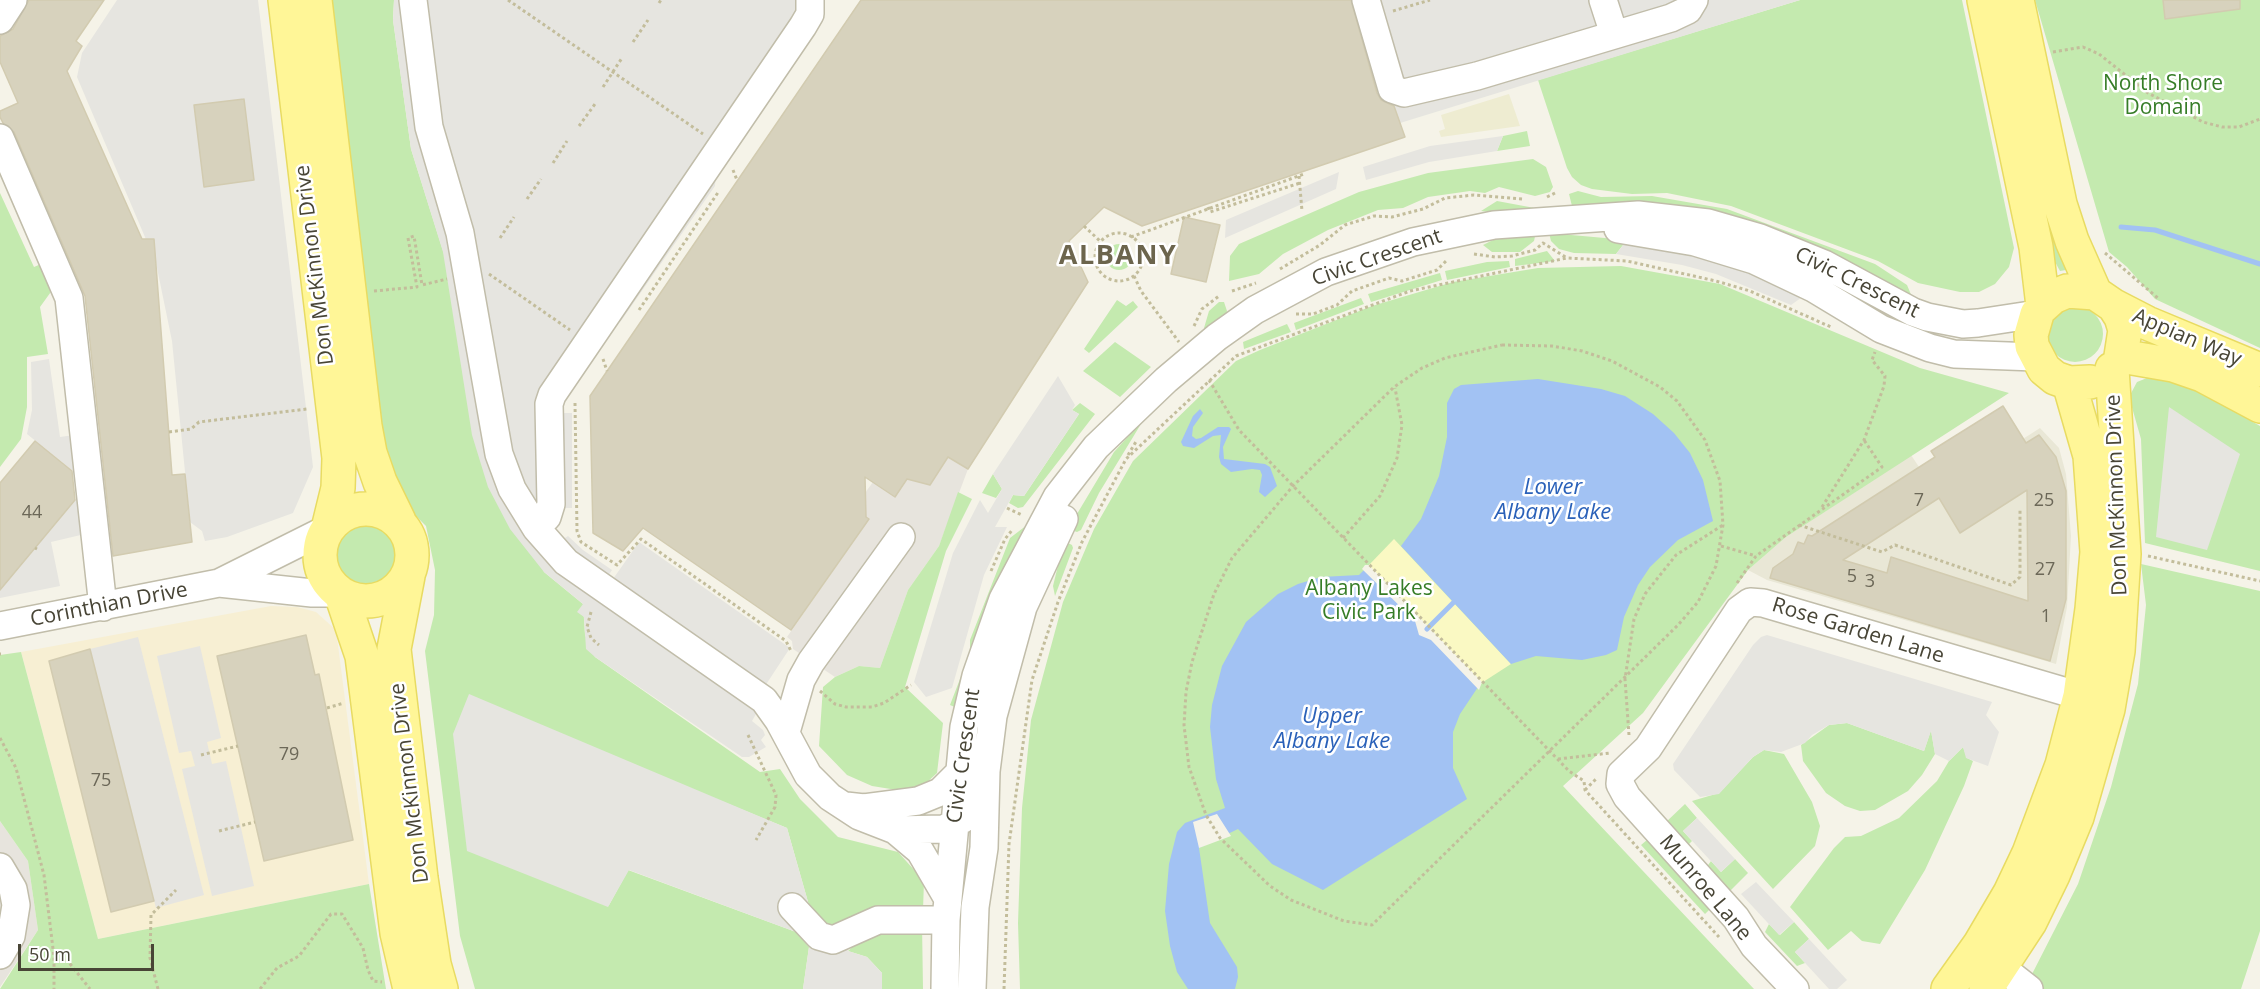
<!DOCTYPE html>
<style>
body{margin:0}
#map{position:relative;width:2260px;height:989px;overflow:hidden;background:#f5f3e8;font-family:"Open Sans",sans-serif}
canvas{display:block}
.scale{position:absolute;left:18px;top:944px;width:136px;height:27px;box-sizing:border-box;border:3px solid #484536;border-top:0;padding-left:8px;font-size:18px;line-height:21px;white-space:nowrap;color:#484536;-webkit-text-stroke:4px #fff;paint-order:stroke}
</style>
<div id="map">
<canvas width="2260" height="989"></canvas>
<div class="scale">50 m</div>
</div>
<script>
const g = document.querySelector('canvas').getContext('2d');
g.lineJoin = 'round';
function fillPath(path, color) { g.fillStyle = color; g.fill(path, 'evenodd'); }
const toPath = rows => new Path2D(rows.map(r => 'M' + r).join(''));
function strokePath(path, color, width, dash) { g.strokeStyle = color; g.lineWidth = width; g.lineCap = dash ? 'butt' : 'round'; g.setLineDash(dash || []); g.stroke(path); }
function write(font, color, halo, rows, align = 'center') {
  g.font = font + ' "Open Sans",sans-serif'; g.lineWidth = 5; g.setLineDash([]); g.textBaseline = 'middle'; g.strokeStyle = halo; g.fillStyle = color; for (const [text, x, y, turn = 0] of rows) {
    g.save(); g.translate(x, y); g.rotate((+turn || 0) * Math.PI / 180); g.textAlign = isNaN(turn) ? turn : align; if (halo) g.strokeText(text, 0, 0); g.fillText(text, 0, 0); g.restore();
  }
}
const residential = toPath([
 [2040,428,2059,448,2066,474,2071,536,2067,607,2056,664,1767,580,1748,570,1786,537,1911,455,1937,494]
]);
const commercial = toPath([
 [271,606,297,607,316,612,336,630,369,884,98,939,21,652]
]);
const industrial = toPath([
 [948,457,968,469,939,546,908,590,880,668,859,666,835,677,793,649,792,641,787,637,869,519,854,508,873,482,895,497,907,479],
 [0,821,28,861,38,930,0,987]
]);
const education = toPath([
 [1509,94,1520,126,1441,137,1439,131,1445,129,1441,115]
]);
const green = toPath([
 [327,0,394,0,393,20,411,149,544,572,583,604,585,635,595,657,760,772,780,769,800,799,838,837,898,852,924,881,923,910,826,931,812,916,787,828,665,778,608,907,628,870,796,932,809,947,803,989,475,989,460,936,425,651,434,615,435,570,426,526,404,504,380,458],
 [1800,0,1962,0,2014,248,2009,267,1995,284,1979,292,1960,292,1918,283,1878,261,1731,206,1667,193,1632,194,1592,189,1581,185,1572,177,1567,168,1538,80],
 [2035,0,2260,0,2260,348,2155,299,2127,267,2109,252],
 [1527,131,1530,146,1497,151,1503,136],
 [1533,159,1546,167,1553,187,1550,192,1535,196,1499,187,1485,193,1470,191,1428,197,1403,208,1378,210,1328,230,1283,254,1259,274,1229,281,1230,256,1239,244,1359,192,1428,173],
 [2048,189,2072,269,2060,271,2048,249,2041,225],
 [1578,191,1601,197,1652,196,1727,209,1875,264,1907,285,1912,297,1572,206,1569,194],
 [0,193,34,267,41,264,53,289,40,307,48,354,27,357,27,407,21,439,0,467],
 [1497,201,1540,209,1506,214,1481,211],
 [1536,232,1534,241,1520,252,1492,252,1483,245,1503,235],
 [1549,233,1627,240,1616,254,1574,253,1559,249,1551,241],
 '1106 257a13 13 0 1 1 26 0a13 13 0 1 1-26 0Z',
 [1547,251,1555,261,1515,266,1515,259],
 [1509,261,1510,267,1447,280,1445,271,1487,262],
 [1621,266,1720,284,1920,368,2009,393,1786,537,1748,570,1643,713,1563,786,1754,989,1020,989,1018,923,1022,808,1031,720,1063,602,1094,529,1133,461,1236,361,1260,350,1372,306,1453,282,1538,268],
 [1440,273,1442,280,1371,302,1368,294],
 [1361,298,1364,304,1296,330,1294,323],
 [1117,300,1126,306,1133,301,1138,307,1089,353,1084,349],
 [1219,302,1224,302,1227,311,1225,319,1208,332,1204,328,1209,311],
 '2047 334a28 28 0 1 1 56 0a28 28 0 1 1-56 0Z',
 [1287,324,1291,332,1244,349,1243,342],
 [1115,342,1151,367,1120,397,1083,371],
 [2152,376,2196,389,2260,426,2260,571,2145,543,2141,439,2129,397,2137,382],
 [1080,403,1095,414,1023,507,1018,508,1009,503,1013,495,1024,496,1079,414,1072,410],
 [1144,419,1099,493,1081,530,1077,532,1068,529,1114,452],
 [993,474,1002,489,996,498,982,493],
 [958,492,972,499,946,551,905,687,943,723,937,773,924,785,897,790,872,786,847,775,819,746,823,687,835,677,859,666,880,668,908,590,939,546],
 [1027,525,957,708,950,705,970,653,970,640,1010,538],
 '336 557a31 31 0 1 1 62 0a31 31 0 1 1-62 0Z',
 [1064,541,1072,545,1073,548,1055,596,1053,586],
 [2141,564,2260,591,2260,931,2241,989,2040,989,2030,978,2078,884,2111,787,2138,684,2146,605],
 [21,652,98,939,369,884,386,989,0,989,38,930,28,861,0,821,0,655],
 [1847,723,1924,751,1931,730,1935,754,1922,775,1908,791,1875,810,1860,811,1845,806,1826,793,1803,761,1801,745,1829,725],
 [1963,747,1967,758,1973,761,1964,786,1925,870,1880,944,1862,941,1851,931,1828,950,1790,907,1834,848,1845,837,1861,836,1899,818,1937,781,1949,761],
 [1764,750,1784,754,1812,802,1820,826,1815,846,1773,889,1692,801,1719,793,1753,757],
 [1685,804,1697,818,1683,831,1692,841,1687,846,1665,823],
 [1647,840,1711,908,1705,914,1641,845],
 [1735,859,1748,873,1729,892,1706,868,1711,861,1721,872],
 [1794,922,1809,939,1795,952,1805,963,1797,966,1765,932,1769,924,1780,935],
 [922,923,923,989,882,989,882,973,867,957,848,951,859,941,885,927]
]);
const sand = toPath([
 [1394,539,1511,664,1480,684,1367,567]
]);
const parking = toPath([
 [117,0,258,0,313,467,293,513,227,537,205,541,202,531,190,522,172,341,156,263,77,77,82,53],
 [394,0,819,0,716,171,715,186,621,321,607,330,562,396,560,413,572,413,572,508,562,508,555,527,560,541,568,536,583,550,612,570,606,579,613,579,639,542,790,648,767,683,764,700,752,721,763,730,765,735,761,740,766,747,749,757,742,757,595,657,586,649,584,617,577,612,583,604,544,572,510,529,488,487,472,435,443,252,411,149,393,20],
 [1252,0,1800,0,1400,123,1394,107,1154,28],
 [1503,136,1497,151,1429,162,1366,180,1363,167,1430,146],
 [1339,172,1336,189,1225,238,1226,220],
 [1627,240,1734,262,1805,295,1791,305,1716,274,1682,265,1616,254],
 [49,359,60,437,74,435,79,476,27,434,32,410,31,362],
 [1058,376,1075,405,1072,410,1079,414,1024,496,1013,495,995,527,1007,527,984,575,952,688,926,697,914,682,953,553,980,500,988,513,1002,489,993,474],
 [2169,407,2240,454,2207,550,2156,537],
 [80,494,85,534,51,542,60,586,0,598,0,590],
 [1767,635,1992,702,1986,715,1999,732,1988,766,1966,758,1963,747,1949,761,1935,754,1931,731,1924,751,1847,723,1829,725,1812,735,1805,743,1781,752,1764,750,1753,757,1719,794,1700,797,1674,770,1673,764,1753,645,1761,637],
 [138,637,204,895,156,908,90,649],
 [200,646,221,738,207,742,212,764,226,761,254,886,212,896,182,769,195,766,191,751,179,753,157,656],
 [469,694,787,828,812,916,826,931,837,929,848,951,867,957,882,973,882,989,803,989,809,947,796,932,629,870,608,907,467,851,453,734],
 [1697,818,1735,859,1721,872,1683,831],
 [1756,882,1794,922,1779,935,1741,894],
 [1809,939,1847,980,1837,989,1829,989,1795,952]
]);
const water = toPath([
 [1538,379,1601,389,1625,396,1653,414,1674,433,1690,453,1703,480,1713,521,1678,540,1650,567,1638,585,1624,617,1617,650,1606,655,1582,660,1536,656,1511,664,1401,546,1421,519,1439,476,1447,437,1447,403,1454,389,1461,385],
 [1200,409,1203,413,1193,427,1192,436,1196,439,1201,438,1218,427,1229,427,1231,429,1223,447,1224,459,1265,464,1270,467,1277,486,1265,497,1259,492,1262,475,1260,470,1252,469,1231,472,1221,464,1219,457,1221,435,1213,436,1194,448,1183,446,1181,442,1193,416],
 [1367,567,1480,684,1460,714,1453,732,1453,768,1467,799,1323,890,1272,864,1238,829,1199,848,1210,923,1237,967,1238,977,1235,989,1188,989,1177,972,1170,946,1165,911,1169,864,1177,832,1185,823,1225,808,1216,779,1210,727,1212,705,1222,666,1246,622,1278,594,1298,584,1321,577,1359,575]
]);
const pier = toPath([
 [1365,565,1369,565,1482,682,1479,690,1431,640,1419,635,1415,621,1362,569],
 [1217,814,1231,836,1199,848,1193,822]
]);
const stream = toPath([
 [2121,227,2155,230,2260,264],
 [1427,629,1454,602]
]);
const building = toPath([
 [29,0,104,0,76,41,82,46,67,71,142,239,154,239,172,475,185,474,192,542,113,556,85,296,14,132,3,123,0,117,0,111,18,103,0,62,0,36,13,29,29,0],
 [861,0,1351,0,1377,93,1381,100,1394,106,1405,137,1142,226,1104,207,1069,241,1088,282,968,469,948,457,930,485,907,479,895,497,865,477,866,517,869,519,791,630,643,528,623,551,593,533,590,396,861,0],
 [2163,0,2240,0,2240,9,2165,19,2163,0],
 [244,99,254,180,204,187,194,105,244,99],
 [1184,217,1220,225,1206,282,1171,274,1184,217],
 [2003,406,2026,443,2039,435,2056,457,2066,491,2066,599,2050,661,1770,578,1773,568,1793,554,1798,542,1804,544,1808,535,1812,536,1935,457,1931,451,2003,406],
 [2027,490,2028,601,1891,557,1887,573,1843,560,1939,498,1960,533,2027,490],
 [35,441,72,471,75,500,0,590,0,483,35,441],
 [306,635,315,675,319,674,353,840,264,861,217,656,306,635],
 [90,649,154,901,111,912,49,661,90,649]
]);
const path = toPath([
 [508,0,703,134],
 [659,3,661,0],
 [1393,11,1430,0],
 [633,42,648,20],
 [2053,52,2083,47,2099,54,2148,93,2203,122,2222,127,2239,127,2260,119],
 [603,87,622,58],
 [579,126,595,104],
 [553,163,567,141],
 [733,170,737,180],
 [1299,176,1302,211],
 [1547,197,1555,193],
 [527,199,541,179],
 [1208,207,1210,212,1300,183],
 [1084,226,1101,242],
 '1095 257a24 24 0 1 1 48 0a24 24 0 1 1-48 0Z',
 [1131,237,1304,174],
 [500,238,514,217],
 [2105,253,2159,299],
 [1474,254,1495,257,1512,256,1535,250,1543,243,1567,258],
 [1280,269,1320,245,1345,225,1374,216,1392,217,1423,209,1445,198,1474,195,1523,199],
 [489,274,570,330],
 [1134,276,1141,291,1179,342],
 [374,291,417,287,408,238,414,236,422,285,447,279],
 [1232,291,1256,283],
 [639,310,719,191],
 [1296,314,1313,314,1337,305,1352,291,1389,278,1402,281,1437,270,1447,260],
 [1194,326,1202,309,1219,296],
 [1502,345,1552,346,1582,351,1612,361,1660,387,1677,401,1705,440,1720,481,1723,525,1716,566,1698,602,1678,625,1372,925,1344,921,1291,900,1270,886,1220,838,1206,815,1189,767,1184,725,1186,692,1192,662,1214,594,1232,558,1293,486,1394,387,1422,368,1445,358,1502,345],
 [603,359,607,371],
 [1209,380,1239,430,1569,771,1584,781,1585,790,1719,937],
 [575,403,577,531,581,542,617,565,641,539,786,641,791,651],
 [169,432,191,429,199,422,307,409],
 [1128,455,1137,440],
 [1822,507,1864,440,1884,386,1885,376,1872,360,1875,352],
 [1007,508,1022,515],
 [1799,525,1882,552,1895,545,2011,585,2020,577,2020,509],
 [1343,538,1380,496,1397,458,1402,425,1395,388],
 [1721,546,1756,556],
 [35,548,37,549],
 [2148,556,2260,581],
 [991,571,1005,539,1013,529],
 [1737,583,1756,556,1882,467,1864,440],
 [591,612,587,627,591,638,599,645],
 [0,654,1,654],
 [820,691,835,704,846,707,872,707,884,703,911,685],
 [327,708,344,703],
 [748,735,776,795,775,807,756,840],
 [1629,735,1625,679,1634,619,1645,594,1676,555,1723,525],
 [0,738,16,768,44,875,54,957,54,989],
 [201,755,238,746],
 [1558,759,1610,753],
 [1585,790,1597,778],
 [219,831,255,822],
 [54,957,67,960,90,989],
 [158,989,150,958,151,915,176,890],
 [260,989,277,968,299,956,331,914,342,914,363,948,368,970,373,981,382,982],
 [1004,989,1009,844,1032,680,1058,602,1082,542,1126,459,1236,356,1410,291,1567,258,1627,261,1716,281,1750,291,1831,327]
]);
const minor = toPath([
 [413,0,429,127,460,233,499,454,512,489,536,528,566,562,764,700,779,721,808,775,830,797,859,816,895,830,944,829,963,819,969,812,986,771],
 [1366,0,1392,89,1404,93,1477,76,1671,18,1688,10,1694,0],
 [1603,0,1614,34],
 [0,20,13,0],
 [0,138,69,298,103,607],
 [1618,229,1695,242,1754,260,1813,288,1881,329,1930,348,1954,354,2035,357],
 [536,528,547,517,551,504,549,404,552,395,803,26,810,14,810,0],
 [219,583,312,593,340,593],
 [0,626,219,583,327,529],
 [786,732,801,680,811,662,901,537],
 [846,806,864,808,918,801,940,792,958,774],
 [895,830,920,851,948,899],
 [0,867,13,889,16,905,11,936,0,955],
 [792,907,819,936,833,940,878,920,946,920],
 [2001,967,2029,989],
 [945,989,946,920,964,727,976,676,1003,599,1057,497,1096,447,1166,380,1217,337,1255,310,1326,272,1413,242,1494,225,1638,215,1708,223,1760,238,1824,264,1913,312,1927,317,1963,324,1978,323,2037,314,2043,306],
 [972,989,975,907,984,848,986,771,993,716,1023,607,1064,519],
 [1795,989,1754,946,1736,918,1627,797,1620,784,1621,774,1648,748,1739,610,1750,602,1763,603,2080,696]
]);
const major = toPath([
 [285,0,339,458,338,488,328,529],
 [315,0,365,426,370,453,380,482,399,521],
 [1984,0,2036,247,2043,306],
 [2017,0,2060,204,2072,241,2095,293],
 [2043,306,2053,297,2067,291,2095,293,2114,306,2121,317,2125,330,2121,356,2173,365,2202,375,2260,406],
 [2114,306,2147,323,2260,370],
 [2037,314,2031,335,2032,346,2044,369,2055,378,2069,383,2090,382],
 '320 555a46 46 0 1 1 92 0a46 46 0 1 1-92 0Z',
 [408,576,394,649,421,878,434,964,441,989],
 [341,594,362,656,397,933,410,989],
 [1948,989,1980,944,2010,893,2029,853,2062,765,2080,696,2092,609,2097,552,2090,456,2069,383],
 [1986,989,2030,922,2053,875,2077,817,2108,709,2118,651,2124,554,2112,369]
]);
const numberNames = [
 ["7",1919,501],
 ["25",2044,501],
 ["44",32,513],
 ["27",2045,570],
 ["5",1852,577],
 ["3",1870,582],
 ["1",2046,617],
 ["79",289,755],
 ["75",101,781]
];
const parkNames = [
 ["North Shore",2163,84],
 ["Domain",2163,108],
 ["Albany Lakes",1369,589],
 ["Civic Park",1369,613]
];
const streetNames = [
 ["Civic Crescent",1377,258,-19],
 ["Don McKinnon Drive",315,265,-97],
 ["Civic Crescent",1857,283,26],
 ["Appian Way",2187,338,23],
 ["Don McKinnon Drive",2117,495,-92],
 ["Corinthian Drive",109,605,-11],
 ["Rose Garden Lane",1858,631,17],
 ["Civic Crescent",964,756,-82],
 ["Don McKinnon Drive",410,783,-97],
 ["Munroe Lane",1705,888,50]
];
const waterNames = [
 ["Lower",1553,488],
 ["Albany Lake",1553,513],
 ["Upper",1332,717],
 ["Albany Lake",1332,742]
];
const districtNames = [
 ["ALBANY",1118,256]
];
fillPath(residential, '#e9e7d6');
fillPath(commercial, '#f7efd3');
fillPath(industrial, '#e7e4dd');
fillPath(education, '#eeecd1');
fillPath(green, '#c4eaaf');
fillPath(sand, '#faf9c3');
fillPath(parking, '#e6e5e0');
fillPath(water, '#a2c2f3');
fillPath(pier, '#f5f3e8');
strokePath(stream, '#a2c2f3', 5);
fillPath(building, '#d7d2bd');
strokePath(building, '#d2cbb0', 1.5);
strokePath(minor, '#c1bdaa', 30);
strokePath(major, '#e8db62', 36);
strokePath(path, '#c3bd9b', 3, [3, 3]);
strokePath(minor, '#fff', 27);
strokePath(major, '#fff697', 33);
write('18px', '#6c6858', null, numberNames);
write('21px', '#367d27', '#fff', parkNames);
write('21px', '#484536', '#fff', streetNames);
write('italic 22px', '#2a61b9', '#fff', waterNames);
g.letterSpacing = '1.5px';
write('bold 27px', '#6c654d', '#fff', districtNames);
g.letterSpacing = '0px';
</script>
